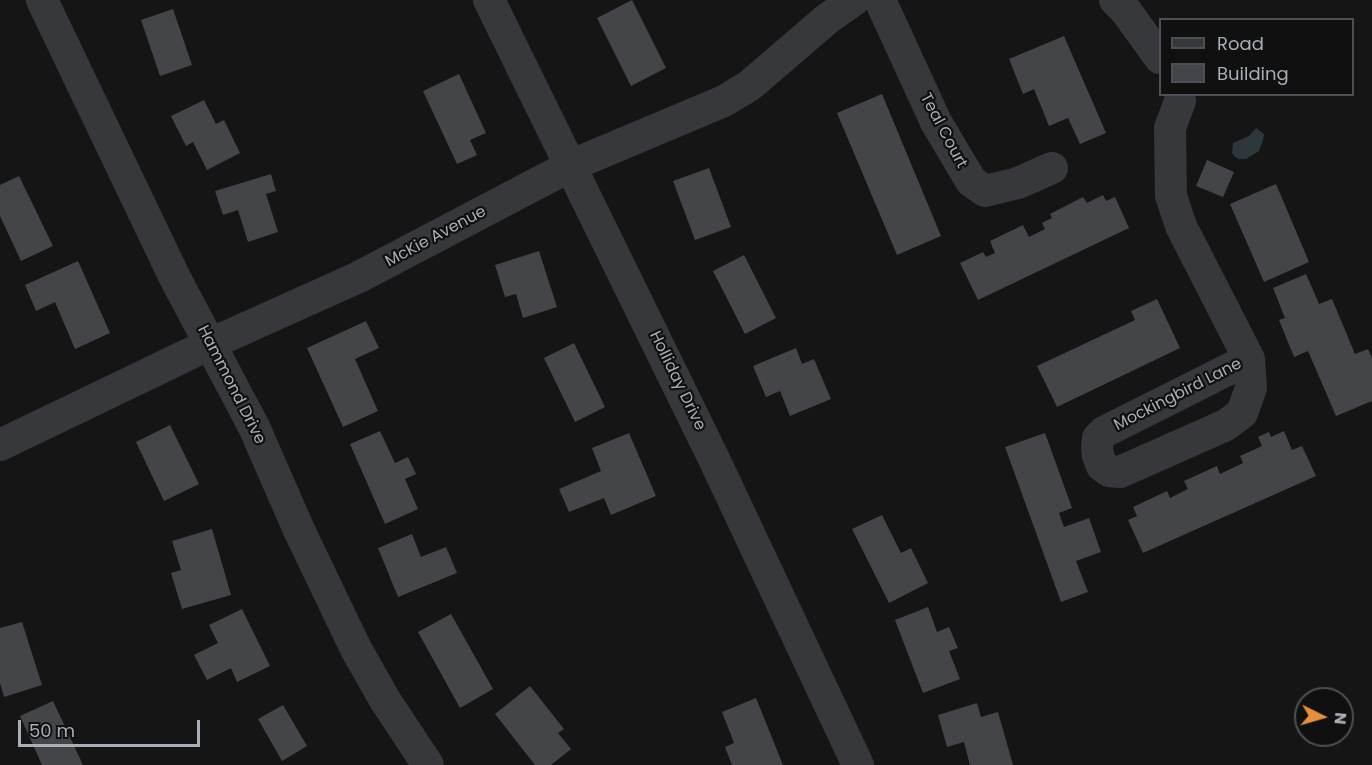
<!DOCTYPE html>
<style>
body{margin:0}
#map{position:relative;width:1372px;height:765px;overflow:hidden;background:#151516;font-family:Poppins,sans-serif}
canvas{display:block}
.legend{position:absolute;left:1159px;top:18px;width:195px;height:78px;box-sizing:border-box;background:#101011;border:2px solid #4c4f53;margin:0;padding:8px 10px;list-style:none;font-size:18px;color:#a7aeb6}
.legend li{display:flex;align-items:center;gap:12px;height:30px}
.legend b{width:30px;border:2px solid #4c4f53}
.north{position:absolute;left:1294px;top:687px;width:60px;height:60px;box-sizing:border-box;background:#101011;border:2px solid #4c4f53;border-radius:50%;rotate:95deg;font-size:16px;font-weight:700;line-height:24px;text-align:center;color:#a7aeb6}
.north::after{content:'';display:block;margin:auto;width:21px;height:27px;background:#e7903c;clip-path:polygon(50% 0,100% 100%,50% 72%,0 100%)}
.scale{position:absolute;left:18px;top:720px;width:182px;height:27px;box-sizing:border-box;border:3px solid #a7aeb6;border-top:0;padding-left:8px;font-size:18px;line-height:21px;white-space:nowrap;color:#a7aeb6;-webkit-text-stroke:4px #101011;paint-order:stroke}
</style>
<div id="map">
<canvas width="1372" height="765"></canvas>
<ul class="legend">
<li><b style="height:8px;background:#36383b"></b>Road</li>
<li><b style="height:16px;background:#444549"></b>Building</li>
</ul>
<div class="north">N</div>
<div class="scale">50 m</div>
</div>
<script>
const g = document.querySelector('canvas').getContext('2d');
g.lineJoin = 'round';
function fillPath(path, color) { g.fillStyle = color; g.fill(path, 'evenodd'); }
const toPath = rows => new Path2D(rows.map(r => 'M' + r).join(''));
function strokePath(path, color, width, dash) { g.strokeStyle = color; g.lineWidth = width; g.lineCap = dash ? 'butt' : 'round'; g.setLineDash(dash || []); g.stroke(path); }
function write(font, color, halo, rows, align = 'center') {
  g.font = font + ' Poppins,sans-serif'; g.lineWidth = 4.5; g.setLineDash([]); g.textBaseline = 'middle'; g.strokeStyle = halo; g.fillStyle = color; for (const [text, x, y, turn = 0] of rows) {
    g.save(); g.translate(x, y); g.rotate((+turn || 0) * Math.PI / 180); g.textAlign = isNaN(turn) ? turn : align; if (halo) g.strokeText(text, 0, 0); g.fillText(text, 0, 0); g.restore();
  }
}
const water = toPath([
 [1256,128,1264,134,1263,140,1259,151,1246,159,1239,159,1235,157,1232,153,1233,143,1249,136]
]);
const building = toPath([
 [632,0,666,68,631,86,597,18],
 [173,9,192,65,160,76,141,20],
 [1064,36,1106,133,1080,144,1068,118,1049,126,1034,89,1023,94,1009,59],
 [459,74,486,133,470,140,477,155,457,164,423,91],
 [882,94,941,236,897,255,837,113],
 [204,100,216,124,224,120,240,153,207,170,193,142,186,146,171,116],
 [1207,160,1234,172,1223,197,1196,186],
 [709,168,731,227,695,240,673,181],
 [271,174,276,191,266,194,278,232,248,242,238,210,223,215,215,191],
 [19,176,53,246,21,261,0,216,0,185],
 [1276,184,1309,262,1264,282,1230,204],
 [1103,195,1106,201,1115,197,1129,228,978,300,960,263,983,252,986,257,995,253,990,241,1023,225,1029,237,1045,229,1042,223,1052,218,1050,214,1083,197,1087,203],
 [539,251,557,307,523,318,516,294,505,297,495,265],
 [744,255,776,318,745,334,713,271],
 [78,261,110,333,75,349,55,302,36,311,25,285],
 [1306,274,1319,304,1332,299,1355,354,1368,349,1372,358,1372,401,1336,416,1308,351,1294,357,1279,320,1285,318,1273,288],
 [1157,299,1180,348,1057,407,1037,366,1135,320,1131,311],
 [366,321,379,348,355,359,378,411,343,427,307,348],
 [574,343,605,407,575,422,544,358],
 [796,348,802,364,814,359,831,399,790,416,780,391,766,397,753,366],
 [170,425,199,484,164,501,136,442],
 [380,431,395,463,408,457,416,474,405,479,418,509,385,524,350,444],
 [1284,431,1292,450,1302,446,1316,476,1143,553,1128,520,1137,516,1133,507,1167,491,1170,498,1188,489,1184,481,1217,466,1220,474,1243,463,1240,456,1262,446,1258,437,1269,432,1271,437],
 [629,433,656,496,611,515,604,498,569,512,559,489,601,471,592,448],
 [1045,433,1072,508,1059,513,1064,527,1089,518,1101,552,1076,561,1088,592,1061,602,1005,447],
 [882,515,901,553,911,548,928,583,889,603,852,529],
 [212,529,231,595,182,609,171,573,181,570,172,541],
 [412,534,421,557,446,547,457,573,398,597,378,548],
 [928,607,937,632,949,627,958,648,949,651,960,679,923,693,895,620],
 [242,609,270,666,237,682,231,668,207,680,194,655,218,643,209,625],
 [451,614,493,689,460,708,418,632],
 [22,622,42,685,4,697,0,683,0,628],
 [530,686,564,729,558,733,571,749,551,765,535,765,495,714],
 [756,698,783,765,732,765,725,747,734,743,722,712],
 [53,701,83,765,42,765,20,716],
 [977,703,981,717,998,712,1013,765,970,765,964,742,947,747,938,715],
 [283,705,307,746,282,761,258,719]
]);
const minor = toPath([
 [42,0,175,278,254,427,299,530,356,649,385,700,428,765],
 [489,0,714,459,858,765],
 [880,0,936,122,971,181,985,191,1018,183,1052,168],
 [1115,0,1126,11,1160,58],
 [1180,101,1170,128,1171,196,1181,226,1249,359,1251,388,1242,413,1226,425,1120,472,1109,471,1102,466,1098,456,1097,448,1098,438,1104,432,1249,359],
 [0,445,210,344,359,277,572,165,724,101,749,86,827,19,854,0]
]);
const streetNames = [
 ["Teal Court",943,131,62],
 ["McKie Avenue",436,237,-28],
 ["Holliday Drive",677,381,64],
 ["Hammond Drive",231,385,63],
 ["Mockingbird Lane",1178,395,-27]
];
fillPath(water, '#2e383c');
fillPath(building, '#444549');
strokePath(minor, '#36383b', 32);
write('16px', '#a7aeb6', '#101011', streetNames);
</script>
